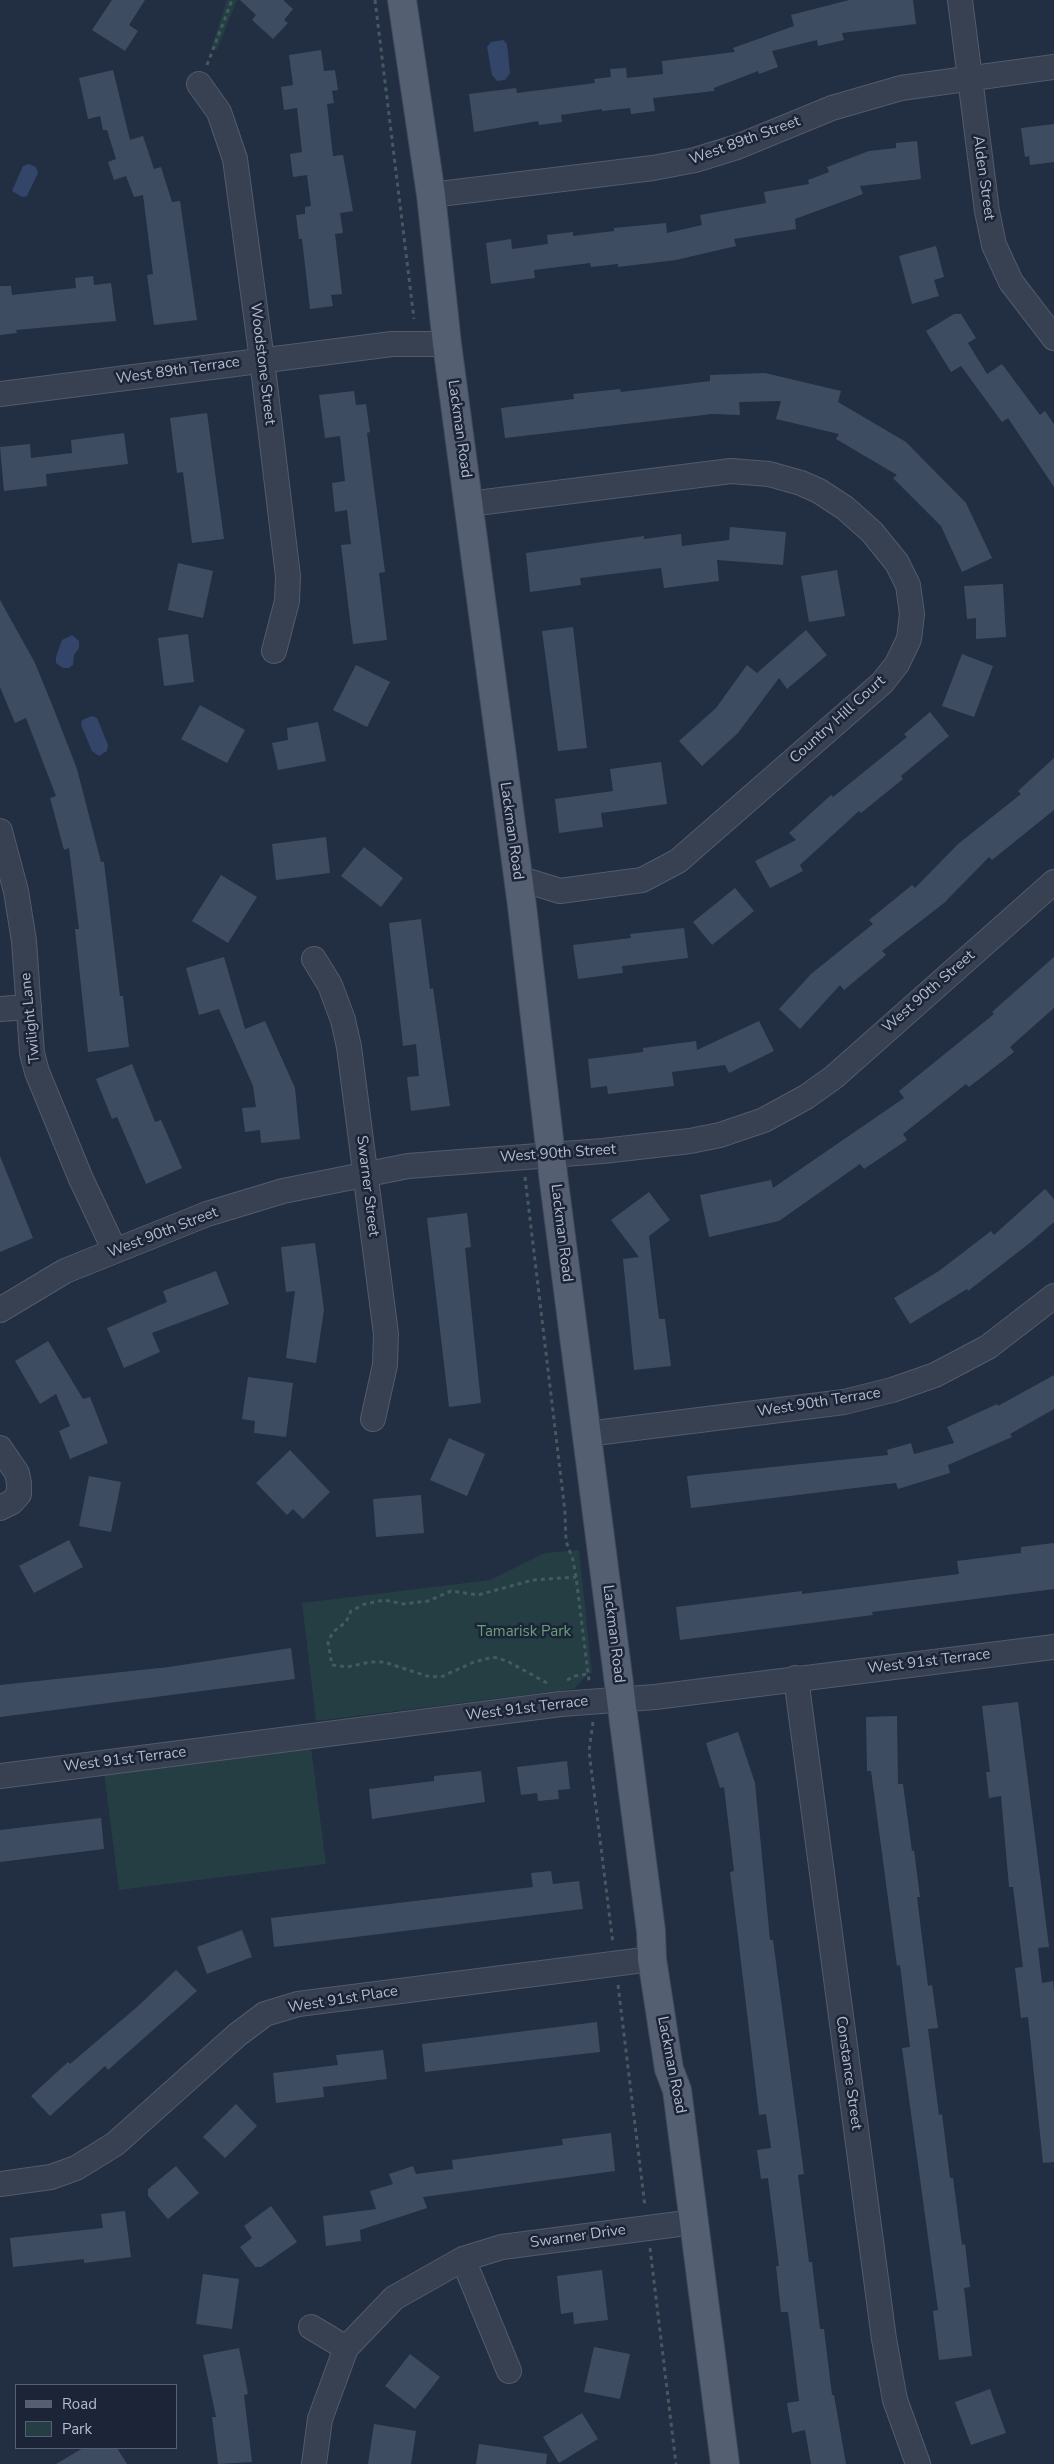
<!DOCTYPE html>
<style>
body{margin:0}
#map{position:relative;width:1054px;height:2464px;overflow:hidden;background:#222e42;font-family:"Nunito Sans",sans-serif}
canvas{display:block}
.legend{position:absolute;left:15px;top:2384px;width:162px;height:65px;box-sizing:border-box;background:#1c2537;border:1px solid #586173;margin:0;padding:6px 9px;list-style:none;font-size:15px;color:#b3bccc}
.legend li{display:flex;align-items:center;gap:10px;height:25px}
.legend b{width:25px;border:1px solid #586173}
</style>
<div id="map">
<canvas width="1054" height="2464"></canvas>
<ul class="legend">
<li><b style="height:6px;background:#555f72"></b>Road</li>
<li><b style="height:14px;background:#243e43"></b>Park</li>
</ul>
</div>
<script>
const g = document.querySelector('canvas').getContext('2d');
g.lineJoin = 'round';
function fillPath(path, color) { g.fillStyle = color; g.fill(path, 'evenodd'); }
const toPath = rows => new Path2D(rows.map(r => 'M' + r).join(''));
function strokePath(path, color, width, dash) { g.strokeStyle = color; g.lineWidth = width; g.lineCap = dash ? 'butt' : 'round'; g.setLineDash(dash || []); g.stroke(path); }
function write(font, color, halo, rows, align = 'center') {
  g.font = font + ' "Nunito Sans",sans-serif'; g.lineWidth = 5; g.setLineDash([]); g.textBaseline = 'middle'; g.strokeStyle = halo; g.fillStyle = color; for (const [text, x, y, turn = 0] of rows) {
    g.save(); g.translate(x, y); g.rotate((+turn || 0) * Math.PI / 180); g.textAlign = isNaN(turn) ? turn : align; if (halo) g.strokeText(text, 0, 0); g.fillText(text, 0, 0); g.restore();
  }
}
const green = toPath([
 [227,0,237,0,217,50,211,49],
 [579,1550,592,1673,588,1674,574,1689,316,1721,302,1603,490,1580,545,1553],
 [311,1747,326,1864,119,1890,104,1772]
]);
const water = toPath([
 [503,40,507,44,510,73,505,80,497,81,492,75,487,47,491,42],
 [29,164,36,167,38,173,27,196,22,197,12,191,23,166],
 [72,635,79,641,79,648,74,655,73,665,69,668,63,668,56,663,56,657,62,640],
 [92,716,97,718,108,745,107,751,99,756,92,751,81,725,82,720]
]);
const building = toPath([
 [112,0,145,0,129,25,138,31,125,51,92,30],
 [240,0,283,0,293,9,284,20,288,23,273,39,252,20,256,15],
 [849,0,913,0,916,24,842,33,844,40,818,46,817,40,772,51,778,67,759,74,758,71,714,88,714,91,653,98,655,111,631,114,630,108,602,111,602,109,561,115,562,122,539,125,538,121,474,132,469,94,516,88,517,93,595,83,594,79,611,77,610,69,626,68,627,78,663,74,662,61,735,52,733,48,794,26,791,15],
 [321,50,324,71,335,70,338,90,332,91,334,103,327,104,333,156,343,155,353,211,340,213,343,233,335,234,342,294,331,295,333,306,310,309,302,239,299,239,296,215,305,214,305,207,311,206,307,175,293,177,290,154,302,152,297,108,284,110,281,87,293,85,289,55],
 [113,70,130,140,143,136,154,169,161,167,172,202,180,201,197,320,154,325,147,275,153,274,143,195,134,197,126,176,114,180,108,162,116,159,107,130,103,130,100,116,88,119,79,78],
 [1054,124,1054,162,1030,165,1029,156,1025,157,1021,128],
 [917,141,921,179,860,186,863,194,795,219,796,229,734,239,736,246,676,260,618,267,618,264,591,267,590,263,534,270,535,278,491,284,486,243,511,239,512,249,548,244,547,235,573,232,573,236,614,231,614,228,666,223,667,233,702,225,700,215,766,203,764,192,809,184,808,180,829,172,827,167,869,151,896,148,896,143],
 [936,246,944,277,934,280,939,296,912,304,899,256],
 [93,276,94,285,111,283,116,321,16,330,17,333,0,335,0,286,11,286,12,295,76,288,75,278],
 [954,314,961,314,976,338,968,343,987,374,1002,364,1040,415,1045,411,1054,424,1054,487,1008,418,1002,422,961,366,951,372,926,331],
 [765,373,841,391,838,402,906,442,966,503,992,558,962,572,941,526,893,478,897,475,836,439,839,434,776,419,781,401,739,402,740,415,712,414,505,438,501,408,574,399,573,394,620,389,621,392,710,381,710,375],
 [354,391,356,405,366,404,370,432,367,433,385,572,379,573,387,640,353,644,341,545,351,544,347,510,335,512,332,483,345,481,340,436,325,438,319,395],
 [207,413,224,539,192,543,183,472,177,473,170,418],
 [124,433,128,464,46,474,47,486,4,491,0,447,30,444,31,458,72,453,71,440],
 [730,527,786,532,783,565,717,560,719,581,664,588,661,568,580,578,581,585,530,592,526,553,644,536,644,539,681,534,682,546,729,540],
 [178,563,213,571,203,618,168,610],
 [837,570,845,616,809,622,801,576],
 [1003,584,1006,637,976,639,976,618,967,619,964,586],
 [0,600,35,663,53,707,77,769,101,862,104,862,120,996,123,996,129,1047,88,1052,75,929,79,929,69,848,64,850,50,798,56,796,26,718,15,723,0,687],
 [573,627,587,748,558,751,542,631],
 [806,630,827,655,787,689,779,678,738,733,702,766,679,741,716,708,747,665,757,673],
 [188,634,194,682,164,686,158,638],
 [962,654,993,666,974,717,942,706],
 [356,665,390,682,367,727,333,710],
 [200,705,245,730,227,763,181,739],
 [930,712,949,736,901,776,903,779,861,813,859,811,800,865,803,871,770,888,755,861,796,840,789,833,831,795,833,797,907,737,904,734],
 [318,722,326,761,278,770,272,743,288,740,287,728],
 [1054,758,1054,810,992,860,989,857,944,903,882,951,886,955,844,990,840,985,800,1029,779,1009,811,974,873,924,869,920,912,885,915,888,958,844,1021,794,1018,791],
 [661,762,667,804,601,813,603,827,559,833,555,799,613,791,610,769],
 [326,837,330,873,276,880,272,844],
 [364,847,403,878,381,907,341,876],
 [221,875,257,897,228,943,192,921],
 [735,888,754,911,712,945,693,922],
 [421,919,430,989,433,988,450,1106,411,1111,407,1077,419,1076,416,1044,403,1046,389,923],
 [684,928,688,958,622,966,623,973,578,979,573,945,631,938,630,934],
 [224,957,245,1029,265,1021,295,1088,300,1139,261,1143,260,1130,245,1132,242,1108,256,1107,253,1086,219,1009,199,1015,186,968],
 [1054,957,1054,1008,1010,1047,1014,1052,969,1087,966,1084,903,1134,907,1140,864,1169,860,1164,779,1221,709,1237,700,1195,771,1180,773,1188,904,1098,899,1091,994,1014,992,1012],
 [759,1021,774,1051,729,1073,725,1065,672,1072,674,1086,608,1094,607,1086,591,1088,588,1059,643,1052,643,1048,696,1041,697,1050],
 [132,1064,155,1122,161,1120,182,1168,146,1184,117,1117,112,1119,96,1079],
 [0,1156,33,1238,0,1252],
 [1045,1189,1054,1199,1054,1222,1031,1242,968,1291,967,1289,910,1324,894,1298,939,1271,991,1231,994,1235],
 [649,1192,670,1220,649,1236,659,1319,665,1319,671,1366,634,1370,623,1259,639,1257,611,1220],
 [467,1213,471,1247,465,1248,481,1403,449,1407,427,1218],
 [315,1243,324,1310,316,1363,286,1358,295,1291,286,1292,281,1247],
 [216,1271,229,1304,152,1333,160,1352,124,1368,107,1328,167,1302,163,1291],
 [48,1341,83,1399,90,1397,108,1443,70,1459,59,1431,70,1426,56,1394,40,1404,15,1361],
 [1054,1375,1054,1409,1010,1434,1012,1437,948,1465,950,1473,898,1489,896,1483,691,1508,687,1476,888,1455,887,1450,911,1443,914,1454,954,1443,947,1427,997,1404,998,1406],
 [248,1377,293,1383,286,1437,254,1433,255,1421,242,1419],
 [449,1438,485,1454,467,1496,430,1480],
 [290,1450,330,1492,303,1519,293,1509,287,1515,256,1483],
 [89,1476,121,1482,111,1532,79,1526],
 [421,1495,424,1533,376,1537,373,1499],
 [69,1540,83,1567,34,1593,19,1566],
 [1054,1543,1054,1589,872,1612,873,1615,680,1640,676,1607,802,1591,802,1594,959,1574,957,1561,1021,1553,1021,1547],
 [291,1648,295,1679,0,1717,0,1685,169,1667],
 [1018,1702,1049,1947,1038,1948,1042,1983,1053,1981,1054,1991,1054,2162,1043,2163,1028,2017,1021,2018,1015,1968,1023,1967,1013,1887,1009,1887,1001,1796,989,1798,986,1772,990,1772,982,1706],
 [897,1716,898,1784,903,1784,912,1851,914,1850,920,1897,917,1897,928,1986,932,1985,938,2028,928,2029,939,2115,942,2114,950,2178,953,2178,962,2245,965,2244,970,2287,964,2288,972,2356,939,2360,933,2311,938,2310,902,2048,910,2047,900,1965,897,1966,871,1771,867,1771,866,1717],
 [738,1732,755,1783,770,1940,773,1940,804,2174,798,2175,809,2262,812,2262,820,2329,824,2329,832,2395,834,2395,846,2464,811,2464,805,2430,792,2433,787,2403,799,2401,788,2312,781,2312,776,2266,779,2266,768,2178,761,2179,757,2150,771,2148,766,2114,759,2115,736,1920,730,1872,734,1871,724,1787,720,1788,706,1743],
 [567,1761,570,1789,558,1790,559,1799,538,1801,537,1793,521,1795,517,1767],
 [481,1771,485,1802,372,1819,369,1789,434,1781,434,1776],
 [101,1818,104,1849,0,1862,0,1830],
 [551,1871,553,1884,579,1881,583,1909,274,1947,271,1918,533,1887,531,1873],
 [242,1930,252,1957,207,1974,197,1947],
 [176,1970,197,1991,108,2070,105,2066,50,2116,31,2096,68,2062,70,2064,137,2007],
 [597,2022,600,2052,425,2072,422,2044],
 [383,2050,387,2079,323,2087,324,2097,276,2103,273,2073,338,2065,336,2055],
 [236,2104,257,2126,225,2158,203,2137],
 [611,2133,615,2171,423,2197,427,2208,360,2230,361,2241,326,2246,323,2216,376,2209,370,2191,393,2184,389,2174,413,2166,416,2174,453,2169,452,2160,563,2145,562,2139],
 [176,2166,199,2193,168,2219,148,2196,148,2189],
 [271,2206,297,2242,261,2267,255,2267,240,2247,252,2238,244,2226],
 [125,2211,131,2257,84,2263,84,2259,13,2267,10,2238,103,2228,101,2214],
 [602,2270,608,2320,574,2324,573,2312,561,2314,557,2276],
 [203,2274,239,2279,232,2329,196,2324],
 [594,2347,630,2354,620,2399,584,2392],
 [239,2348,248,2394,244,2395,252,2462,218,2464,212,2417,216,2417,203,2355],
 [410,2354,440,2377,415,2409,385,2386],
 [990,2389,1006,2433,971,2445,955,2402],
 [582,2413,598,2439,559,2463,543,2437],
 [374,2424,416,2431,411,2464,368,2464],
 [479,2444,547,2454,546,2464,476,2464],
 [83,2448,117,2448,127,2464,56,2464]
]);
const path = toPath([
 [375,0,414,319],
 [207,65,232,0],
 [525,1177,565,1512,566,1541,573,1560,576,1577,589,1681],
 [567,1680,575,1676,588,1674],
 [547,1683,507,1661,493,1657,474,1662,441,1677,427,1676,384,1662,370,1662,347,1667,332,1665,328,1642,333,1632,346,1622,351,1611,365,1604,384,1600,404,1604,428,1601,451,1591,478,1595,533,1580,576,1577],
 [593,1722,589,1751,613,1944],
 [618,1985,645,2207],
 [650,2248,676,2464]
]);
const minor = toPath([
 [960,0,987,211,994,245,1011,282,1054,338],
 [199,84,219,112,235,159,262,360,288,576,287,601,274,651],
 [431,195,653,168,695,160,737,147,832,108,901,88,1054,67],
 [0,394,392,344,447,344],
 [469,504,731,471,769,474,801,483,819,491,845,508,872,532,897,563,908,585,912,614,909,639,897,664,882,683,678,861,642,880,560,891,518,878],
 [0,831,16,891,24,941,32,1053,37,1072,81,1179,115,1251],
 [314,959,330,985,343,1020,349,1047,386,1334,385,1365,373,1419],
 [0,1009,29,1007],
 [0,1310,65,1271,207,1214,283,1191,408,1166,603,1151,690,1141,720,1135,764,1120,806,1097,834,1077,1054,882],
 [587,1434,844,1402,892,1390,935,1375,988,1347,1054,1296],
 [0,1448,17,1473,19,1483,19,1494,12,1502,0,1508],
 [796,1678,884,2339,895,2400,918,2464],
 [0,1776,561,1704,655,1697,1054,1647],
 [0,2184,51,2177,76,2168,115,2144,237,2035,265,2014,298,2004,652,1959],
 [463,2259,509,2371],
 [311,2327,346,2348],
 [314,2464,320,2419,346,2348,394,2298,463,2259,502,2247,694,2222]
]);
const major = toPath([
 [402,0,431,195,447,344,522,906,554,1182,651,1931,652,1959,669,2069,677,2090,725,2464]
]);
const streetNames = [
 ["West 89th Street",745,141,-20],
 ["Alden Street",983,178,82],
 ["Woodstone Street",262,364,83],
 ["West 89th Terrace",178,371,-8],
 ["Lackman Road",459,429,82],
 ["Country Hill Court",838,720,-42],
 ["Lackman Road",511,831,82],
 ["West 90th Street",929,992,-41],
 ["Twilight Lane",31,1018,-96],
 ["West 90th Street",558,1154,-4],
 ["Swarner Street",367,1186,83],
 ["West 90th Street",163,1233,-21],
 ["Lackman Road",561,1233,83],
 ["West 90th Terrace",819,1403,-9],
 ["Lackman Road",613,1634,83],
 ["West 91st Terrace",929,1662,-7],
 ["West 91st Terrace",527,1709,-7],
 ["West 91st Terrace",125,1760,-7],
 ["West 91st Place",343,2000,-9],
 ["Lackman Road",671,2065,79],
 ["Constance Street",848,2073,82],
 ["Swarner Drive",578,2237,-8]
];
const parkNames = [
 ["Tamarisk Park",524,1632]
];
fillPath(green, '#243e43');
fillPath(water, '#334669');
fillPath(building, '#3e4c62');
strokePath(minor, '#525b6c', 26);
strokePath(major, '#40495b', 30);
strokePath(path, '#435b60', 3, [4, 4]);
strokePath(minor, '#374152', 24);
strokePath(major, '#555f72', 28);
write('15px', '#b3bccc', '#1c2537', streetNames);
write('15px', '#689f78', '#1c2537', parkNames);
</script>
